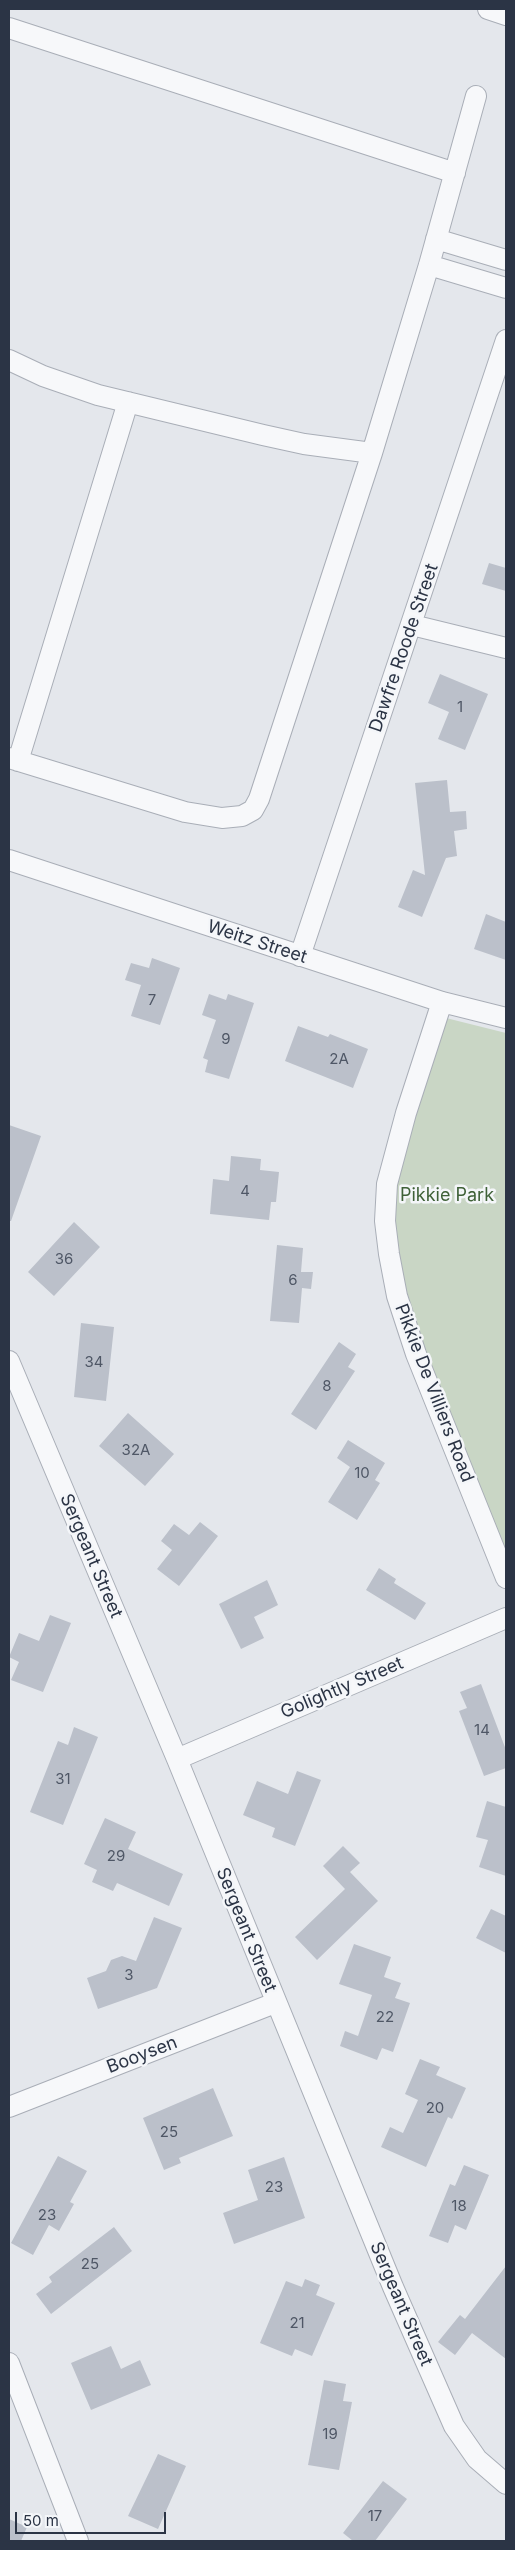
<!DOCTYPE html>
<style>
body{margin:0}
#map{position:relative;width:515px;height:2550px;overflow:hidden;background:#e4e7ec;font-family:Inter,sans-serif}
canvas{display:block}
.frame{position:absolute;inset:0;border:10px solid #2b3445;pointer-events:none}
.scale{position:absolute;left:15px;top:2512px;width:151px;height:22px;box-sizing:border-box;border:2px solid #2b3445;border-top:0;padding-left:6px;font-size:15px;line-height:18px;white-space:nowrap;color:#2b3445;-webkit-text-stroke:4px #f4f6f9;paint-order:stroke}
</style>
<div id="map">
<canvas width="515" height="2550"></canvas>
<div class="frame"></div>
<div class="scale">50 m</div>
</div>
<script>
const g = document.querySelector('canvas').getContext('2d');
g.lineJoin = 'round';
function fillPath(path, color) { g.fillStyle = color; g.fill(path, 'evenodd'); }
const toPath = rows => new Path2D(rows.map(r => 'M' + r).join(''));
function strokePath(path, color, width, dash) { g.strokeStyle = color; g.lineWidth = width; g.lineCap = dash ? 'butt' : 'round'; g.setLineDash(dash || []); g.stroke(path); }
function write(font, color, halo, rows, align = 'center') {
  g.font = font + ' Inter,sans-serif'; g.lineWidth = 5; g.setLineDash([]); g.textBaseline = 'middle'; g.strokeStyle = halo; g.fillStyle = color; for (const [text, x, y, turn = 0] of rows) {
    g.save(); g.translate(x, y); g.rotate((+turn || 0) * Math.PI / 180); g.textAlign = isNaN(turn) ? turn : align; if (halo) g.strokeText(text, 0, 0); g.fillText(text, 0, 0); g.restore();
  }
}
const green = toPath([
 [438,1016,506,1033,506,1566,399,1295,387,1191]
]);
const building = toPath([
 [489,563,506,568,506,591,482,584],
 [440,674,488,694,465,750,438,739,449,712,428,703],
 [447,780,450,812,466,811,467,829,454,831,457,856,446,858,422,917,398,907,413,870,425,875,415,783],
 [486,914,506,922,506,960,474,949],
 [152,958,180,968,160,1025,131,1016,141,985,125,980,131,963,149,968],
 [209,994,226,1000,228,994,254,1003,229,1079,205,1072,208,1060,203,1058,216,1020,202,1015],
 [298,1026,328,1037,330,1034,368,1049,353,1088,285,1061],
 [9,1125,41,1136,11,1221,9,1221],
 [231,1156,261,1159,260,1170,279,1172,276,1202,271,1202,269,1220,210,1214,213,1179,229,1181],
 [74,1222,100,1247,54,1296,28,1272],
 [277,1245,303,1248,301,1272,313,1272,311,1289,302,1288,299,1323,270,1321],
 [81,1323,114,1327,106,1401,74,1397],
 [339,1342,356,1354,348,1367,355,1371,316,1430,291,1414],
 [128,1413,174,1454,145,1486,99,1446],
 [348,1440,385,1463,375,1480,380,1483,357,1520,328,1502,350,1467,337,1458],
 [200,1522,218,1536,179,1586,157,1569,172,1550,161,1541,174,1524,189,1535],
 [379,1568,396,1579,394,1583,426,1603,415,1620,366,1590],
 [267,1580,278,1605,254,1617,264,1638,241,1649,219,1604],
 [50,1615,71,1623,43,1692,11,1680,19,1662,9,1657,19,1633,39,1641],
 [481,1684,506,1750,506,1768,484,1776,459,1711,467,1708,460,1692],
 [74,1727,98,1737,63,1825,30,1812,58,1741,68,1745],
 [297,1771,321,1780,295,1846,272,1837,275,1828,243,1815,257,1781,288,1794],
 [487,1801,506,1807,506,1876,479,1867,488,1840,476,1837],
 [105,1818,136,1832,128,1849,183,1874,169,1906,117,1883,113,1891,92,1882,97,1870,84,1864],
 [343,1846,360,1863,350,1872,378,1901,317,1960,295,1937,345,1889,323,1866],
 [491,1909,506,1916,506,1953,476,1938],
 [154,1917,182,1928,157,1988,98,2009,87,1978,106,1971,111,1960,122,1956,136,1961],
 [354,1944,391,1957,384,1977,401,1983,395,1998,410,2003,393,2052,382,2048,377,2060,340,2046,345,2031,358,2036,372,1995,339,1984],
 [420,2059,440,2067,436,2075,466,2088,452,2119,448,2117,426,2167,381,2147,390,2127,403,2133,418,2100,405,2094],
 [213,2088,233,2136,179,2158,181,2163,164,2170,143,2118],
 [58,2156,87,2171,70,2202,74,2204,59,2231,49,2225,33,2255,11,2243],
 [284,2157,305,2218,234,2244,223,2213,258,2200,248,2170],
 [464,2165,489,2175,466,2230,455,2225,448,2243,429,2236,450,2184,455,2186],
 [114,2227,132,2251,51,2314,36,2294,52,2282,49,2277],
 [506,2266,506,2359,472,2333,455,2355,438,2342,460,2315,465,2319],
 [305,2279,320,2285,316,2295,335,2303,312,2356,295,2349,292,2356,260,2343,286,2281,302,2287],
 [111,2346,121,2369,140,2360,151,2385,91,2410,71,2363],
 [324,2380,346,2384,343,2401,352,2402,339,2470,308,2465],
 [158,2454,186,2466,158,2529,128,2516],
 [383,2481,407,2499,375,2541,353,2541,343,2533],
 [9,2519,27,2527,21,2541,9,2541]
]);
const minor = toPath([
 [488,9,506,15],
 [9,28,455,173],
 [436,239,506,260],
 [429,265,506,288],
 [9,360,43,376,98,395,263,435,304,444,372,453],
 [412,625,506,648],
 [9,758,185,812,222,818,242,816,253,810,259,799,372,453,429,265,476,96],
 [18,761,128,402],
 [9,860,442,1002,506,1018],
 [300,956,506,340],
 [442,1002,406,1113,387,1184,385,1221,389,1254,397,1296,416,1354,506,1578],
 [9,1361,177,1759,393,2287,454,2426,477,2459,506,2484],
 [177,1759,506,1618],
 [9,2107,275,2003],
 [9,2363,78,2541]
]);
const numberNames = [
 ["1",460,707],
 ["7",152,1000],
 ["9",226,1039],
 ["2A",339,1059],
 ["4",245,1191],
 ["36",64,1259],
 ["6",293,1280],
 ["34",94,1362],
 ["8",327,1386],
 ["32A",136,1450],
 ["10",362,1473],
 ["14",482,1730],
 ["31",63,1779],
 ["29",116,1856],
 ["3",129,1975],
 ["22",385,2017],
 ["20",435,2108],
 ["25",169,2132],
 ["23",274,2187],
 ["18",459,2206],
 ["23",47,2215],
 ["25",90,2264],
 ["21",297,2323],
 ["19",330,2434],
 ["17",375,2516]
];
const streetNames = [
 ["Dawfre Roode Street",404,648,-71],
 ["Weitz Street",257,942,18],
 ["Pikkie De Villiers Road",434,1393,69],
 ["Sergeant Street",91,1556,67],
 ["Golightly Street",342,1688,-23],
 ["Sergeant Street",246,1930,68],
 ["Booysen",142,2055,-21],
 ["Sergeant Street",401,2304,67]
];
const parkNames = [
 ["Pikkie Park",447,1196]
];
fillPath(green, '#c9d6c5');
fillPath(building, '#bbc0ca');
strokePath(minor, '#a9aeb7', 22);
strokePath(minor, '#f7f8fa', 20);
write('15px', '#4f5766', null, numberNames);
write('18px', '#2b3445', '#f4f6f9', streetNames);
write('18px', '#3f6138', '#f4f6f9', parkNames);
</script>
